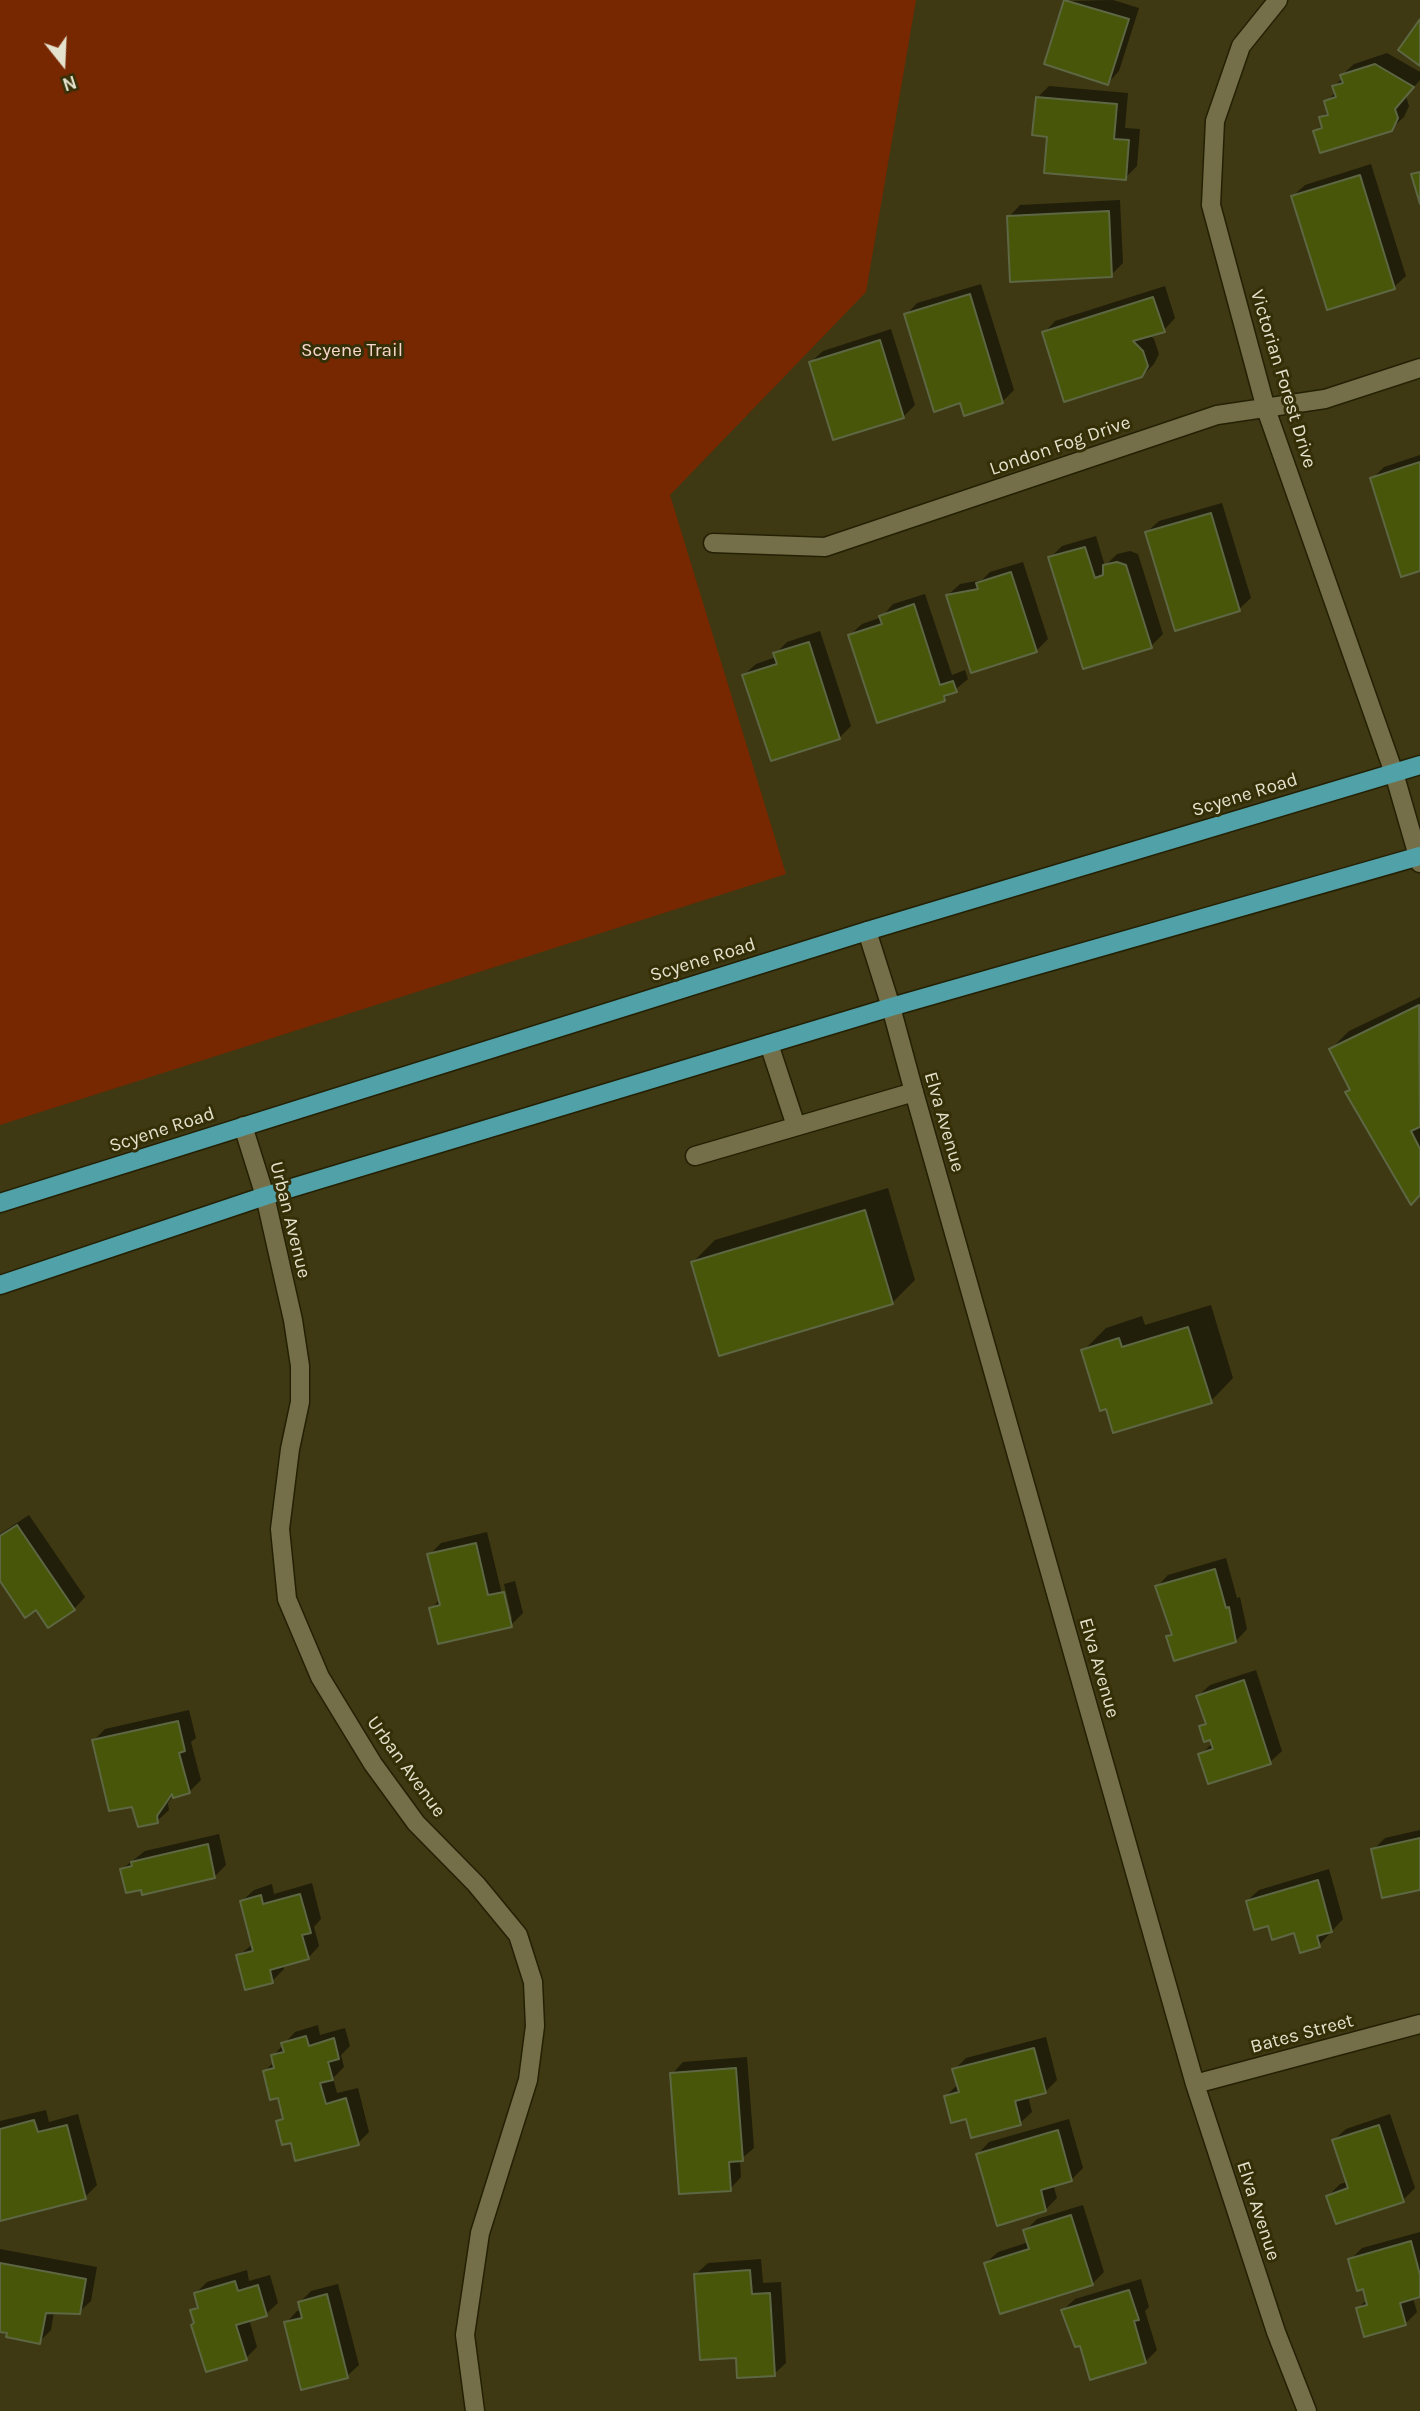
<!DOCTYPE html>
<style>
body{margin:0}
#map{position:relative;width:1420px;height:2411px;overflow:hidden;background:#3e3913;font-family:Karla,sans-serif}
canvas{display:block}
.north{position:absolute;left:28px;top:28px;width:70px;height:70px;-webkit-text-stroke:5px #342f07;paint-order:stroke;rotate:162deg;font-size:19px;font-weight:700;line-height:28px;text-align:center;color:#e4e1cc}
.north::after{content:'';display:block;margin:auto;width:24px;height:32px;background:#e4e1cc;clip-path:polygon(50% 0,100% 100%,50% 72%,0 100%)}
</style>
<div id="map">
<canvas width="1420" height="2411"></canvas>
<div class="north">N</div>
</div>
<script>
const g = document.querySelector('canvas').getContext('2d');
g.lineJoin = 'round';
function fillPath(path, color) { g.fillStyle = color; g.fill(path, 'evenodd'); }
const toPath = rows => new Path2D(rows.map(r => 'M' + r).join(''));
function strokePath(path, color, width, dash) { g.strokeStyle = color; g.lineWidth = width; g.lineCap = dash ? 'butt' : 'round'; g.setLineDash(dash || []); g.stroke(path); }
function write(font, color, halo, rows, align = 'center') {
  g.font = font + ' Karla,sans-serif'; g.lineWidth = 6; g.setLineDash([]); g.textBaseline = 'middle'; g.strokeStyle = halo; g.fillStyle = color; for (const [text, x, y, turn = 0] of rows) {
    g.save(); g.translate(x, y); g.rotate((+turn || 0) * Math.PI / 180); g.textAlign = isNaN(turn) ? turn : align; if (halo) g.strokeText(text, 0, 0); g.fillText(text, 0, 0); g.restore();
  }
}
const green = toPath([
 [0,0,916,0,866,292,670,495,786,874,0,1125]
]);
const shadow = toPath([
 [1113,0,1139,8,1119,71,1108,83,1066,1],
 [1387,53,1420,72,1420,80,1406,96,1409,106,1404,117,1391,129,1315,131,1323,124,1321,118,1328,111,1326,102,1336,92,1334,86,1343,78,1342,75,1354,64],
 [1049,86,1128,93,1125,128,1140,129,1137,166,1125,178,1049,135,1037,98],
 [1371,164,1406,276,1394,287,1293,196,1305,185],
 [1120,200,1123,263,1111,275,1009,217,1020,205],
 [981,284,1014,390,1002,402,906,315,917,303],
 [1165,286,1175,318,1164,330,1149,334,1154,339,1159,354,1154,364,1142,376,1044,333,1055,321],
 [891,329,915,405,903,417,811,362,823,351],
 [1420,455,1420,569,1372,479,1384,467],
 [1222,503,1251,598,1239,609,1147,532,1159,521],
 [1096,536,1105,566,1117,554,1130,551,1138,554,1163,634,1151,646,1050,558,1062,546],
 [1023,562,1048,639,1036,651,948,595,960,584,982,580,990,572],
 [925,594,952,675,965,670,968,679,944,699,850,635,862,624,882,617,893,604],
 [820,631,851,726,840,737,772,759,744,675,756,664,776,657,775,654,787,642],
 [1420,997,1420,1194,1347,1092,1351,1088,1331,1049,1349,1031],
 [888,1188,915,1280,892,1303,693,1262,715,1240],
 [1211,1305,1233,1378,1211,1401,1083,1351,1106,1328,1142,1316,1145,1325],
 [29,1515,85,1597,74,1609,37,1607,0,1578,0,1534],
 [487,1532,508,1619,512,1619,504,1584,515,1581,523,1613,511,1625,431,1609,440,1599,429,1555,441,1543],
 [1226,1558,1237,1598,1240,1597,1247,1629,1236,1641,1168,1637,1173,1632,1157,1587,1168,1575],
 [1256,1670,1282,1751,1270,1762,1200,1755,1213,1743,1201,1727,1207,1721,1198,1696,1210,1685],
 [189,1710,196,1738,191,1742,201,1780,189,1792,174,1794,168,1803,169,1810,157,1821,134,1805,94,1740,105,1729],
 [1420,1830,1420,1888,1373,1850,1385,1838],
 [219,1834,226,1865,214,1877,142,1888,122,1869,145,1851],
 [1329,1869,1343,1919,1319,1945,1296,1931,1269,1924,1247,1901,1259,1890],
 [312,1883,321,1919,314,1927,319,1946,308,1958,283,1964,284,1969,272,1981,238,1956,253,1944,242,1901,254,1890,272,1884,274,1894],
 [318,2025,320,2035,345,2028,350,2046,341,2055,344,2067,333,2078,337,2093,358,2088,369,2132,358,2143,292,2141,278,2122,284,2115,279,2096,265,2071,274,2062,273,2056,295,2032],
 [1046,2037,1057,2080,1045,2092,1028,2096,1032,2112,1020,2123,967,2117,946,2096,958,2084,954,2070,966,2058],
 [747,2057,754,2148,740,2160,741,2177,730,2189,672,2074,683,2062],
 [46,2110,49,2122,78,2114,97,2185,85,2197,0,2219,0,2121],
 [1390,2114,1415,2188,1403,2200,1328,2196,1340,2184,1348,2182,1334,2140,1346,2129],
 [1069,2119,1083,2168,1072,2179,1053,2184,1057,2198,1045,2210,978,2154,989,2142],
 [1083,2205,1104,2272,1092,2284,986,2263,998,2252,1029,2242,1025,2231,1037,2219],
 [1420,2232,1420,2296,1413,2298,1417,2312,1406,2323,1365,2334,1358,2308,1368,2299,1350,2260,1362,2248],
 [0,2249,97,2267,91,2301,79,2312,54,2312,51,2330,39,2342,0,2330],
 [761,2259,763,2283,781,2282,786,2363,774,2374,738,2356,696,2274,708,2263],
 [247,2270,249,2281,270,2275,278,2303,266,2314,249,2319,257,2347,246,2358,196,2322,192,2311,199,2304,195,2294,207,2282],
 [1141,2279,1149,2307,1145,2311,1157,2350,1145,2362,1081,2343,1063,2310,1075,2299],
 [338,2284,359,2365,347,2376,286,2323,297,2311,302,2310,300,2302,311,2291]
]);
const building = toPath([
 [1064,0,1129,19,1108,85,1044,64,1064,0],
 [1420,19,1420,66,1398,50,1420,19],
 [1375,64,1414,87,1395,109,1398,118,1392,131,1320,153,1313,131,1322,128,1319,117,1328,115,1324,101,1336,97,1332,86,1343,83,1340,75,1375,64],
 [1036,97,1117,104,1114,139,1129,140,1126,180,1044,173,1047,137,1032,135,1036,97],
 [1420,172,1420,204,1411,174,1420,172],
 [1360,175,1395,289,1327,310,1291,196,1360,175],
 [1109,211,1112,277,1010,282,1007,216,1109,211],
 [970,294,1003,403,964,416,960,403,934,412,904,314,970,294],
 [1153,297,1165,332,1133,341,1143,351,1148,366,1142,377,1064,402,1042,332,1153,297],
 [880,340,904,418,833,440,809,362,880,340],
 [1420,462,1420,571,1401,577,1370,478,1420,462],
 [1211,513,1240,611,1175,631,1145,532,1211,513],
 [1085,547,1095,578,1103,575,1103,565,1117,562,1126,565,1152,648,1083,669,1048,557,1085,547],
 [1011,572,1037,652,971,673,946,595,978,589,976,583,1011,572],
 [914,604,940,685,953,681,957,692,944,696,945,701,877,723,848,635,882,624,879,616,914,604],
 [809,642,840,739,771,761,742,675,777,664,773,653,809,642],
 [1419,1005,1420,1127,1411,1131,1420,1149,1420,1195,1411,1205,1345,1092,1350,1090,1329,1049,1419,1005],
 [865,1210,893,1304,719,1356,691,1262,865,1210],
 [1188,1327,1212,1403,1113,1433,1106,1409,1100,1411,1081,1350,1119,1338,1122,1347,1188,1327],
 [17,1525,75,1610,48,1628,36,1610,25,1618,0,1581,0,1536,17,1525],
 [476,1543,488,1595,504,1592,512,1627,438,1644,429,1608,440,1605,427,1554,476,1543],
 [1215,1569,1226,1608,1229,1607,1236,1642,1174,1661,1166,1636,1172,1635,1155,1586,1215,1569],
 [1244,1680,1271,1764,1208,1784,1198,1754,1213,1749,1210,1740,1204,1742,1199,1726,1206,1724,1196,1696,1244,1680],
 [178,1721,185,1751,179,1753,190,1793,173,1798,172,1794,157,1816,158,1823,138,1827,132,1807,109,1811,92,1740,178,1721],
 [1420,1838,1420,1890,1382,1898,1371,1849,1420,1838],
 [208,1844,215,1878,142,1895,141,1890,126,1893,120,1869,132,1866,131,1862,208,1844],
 [1318,1880,1332,1932,1317,1936,1320,1947,1300,1953,1294,1933,1272,1940,1268,1926,1254,1930,1246,1901,1318,1880],
 [300,1894,311,1933,302,1935,309,1959,270,1970,273,1983,245,1990,236,1955,253,1951,240,1901,261,1895,263,1904,300,1894],
 [306,2036,309,2046,334,2038,339,2059,328,2062,333,2080,320,2083,326,2104,346,2098,359,2145,295,2161,291,2143,282,2145,276,2121,283,2119,278,2098,270,2100,263,2071,274,2068,271,2055,284,2052,281,2043,306,2036],
 [1034,2048,1046,2093,1015,2101,1021,2125,971,2138,966,2119,951,2123,944,2096,959,2092,952,2069,1034,2048],
 [736,2068,743,2161,729,2162,731,2191,679,2194,670,2073,736,2068],
 [34,2120,38,2132,67,2125,86,2199,0,2221,0,2129,34,2120],
 [1379,2125,1404,2202,1336,2224,1326,2196,1348,2188,1332,2140,1379,2125],
 [1058,2130,1072,2181,1041,2190,1046,2211,997,2226,976,2154,1058,2130],
 [1071,2215,1093,2285,1000,2314,984,2263,1029,2249,1023,2230,1071,2215],
 [1411,2241,1420,2275,1420,2297,1400,2303,1406,2325,1364,2337,1356,2308,1367,2305,1363,2289,1357,2291,1348,2259,1411,2241],
 [0,2263,86,2279,80,2314,46,2313,40,2344,6,2337,7,2333,0,2332,0,2263],
 [750,2270,752,2294,770,2293,775,2376,737,2378,736,2358,700,2360,694,2274,750,2270],
 [235,2281,238,2291,258,2285,267,2316,236,2325,247,2360,206,2372,191,2325,194,2323,190,2310,198,2308,194,2293,235,2281],
 [1129,2290,1139,2320,1134,2321,1146,2363,1090,2380,1080,2346,1075,2347,1061,2310,1129,2290],
 [327,2294,348,2378,301,2390,284,2322,302,2318,298,2302,327,2294]
]);
const lane = toPath([
 [769,1044,796,1126],
 [695,1156,914,1092]
]);
const street = toPath([
 [1278,0,1241,46,1215,121,1211,205,1266,409,1394,773,1420,863],
 [713,543,825,547,1217,415,1325,399,1420,368],
 [867,931,891,1007,914,1092,1195,2084,1276,2332,1307,2411],
 [243,1126,265,1196,293,1320,300,1366,300,1402,290,1449,280,1529,287,1599,320,1677,373,1764,416,1823,476,1884,518,1935,533,1982,535,2026,528,2080,480,2233,465,2335,475,2411],
 [1195,2084,1420,2024]
]);
const primary = toPath([
 [0,1203,867,931,1420,765],
 [0,1285,265,1196,891,1007,1420,856]
]);
const parkNames = [
 ["Scyene Trail",352,351]
];
const streetNames = [
 ["Victorian Forest Drive",1283,379,73],
 ["London Fog Drive",1060,446,-19],
 ["Scyene Road",1245,795,-17],
 ["Scyene Road",703,960,-17],
 ["Elva Avenue",944,1122,74],
 ["Scyene Road",162,1130,-18],
 ["Urban Avenue",290,1220,76],
 ["Elva Avenue",1099,1668,74],
 ["Urban Avenue",406,1767,54],
 ["Bates Street",1302,2034,-15],
 ["Elva Avenue",1258,2211,72]
];
fillPath(green, '#782800');
fillPath(shadow, '#0007');
fillPath(building, '#475609');
strokePath(building, '#5d6743', 2);
strokePath(lane, '#242004', 21);
strokePath(street, '#242004', 21);
strokePath(primary, '#242004', 21);
strokePath(lane, '#746f48', 18);
strokePath(street, '#746f48', 18);
strokePath(primary, '#51a1a9', 18);
write('19px', '#f7d7cc', '#342f07', parkNames);
write('19px', '#e4e1cc', '#342f07', streetNames);
</script>
